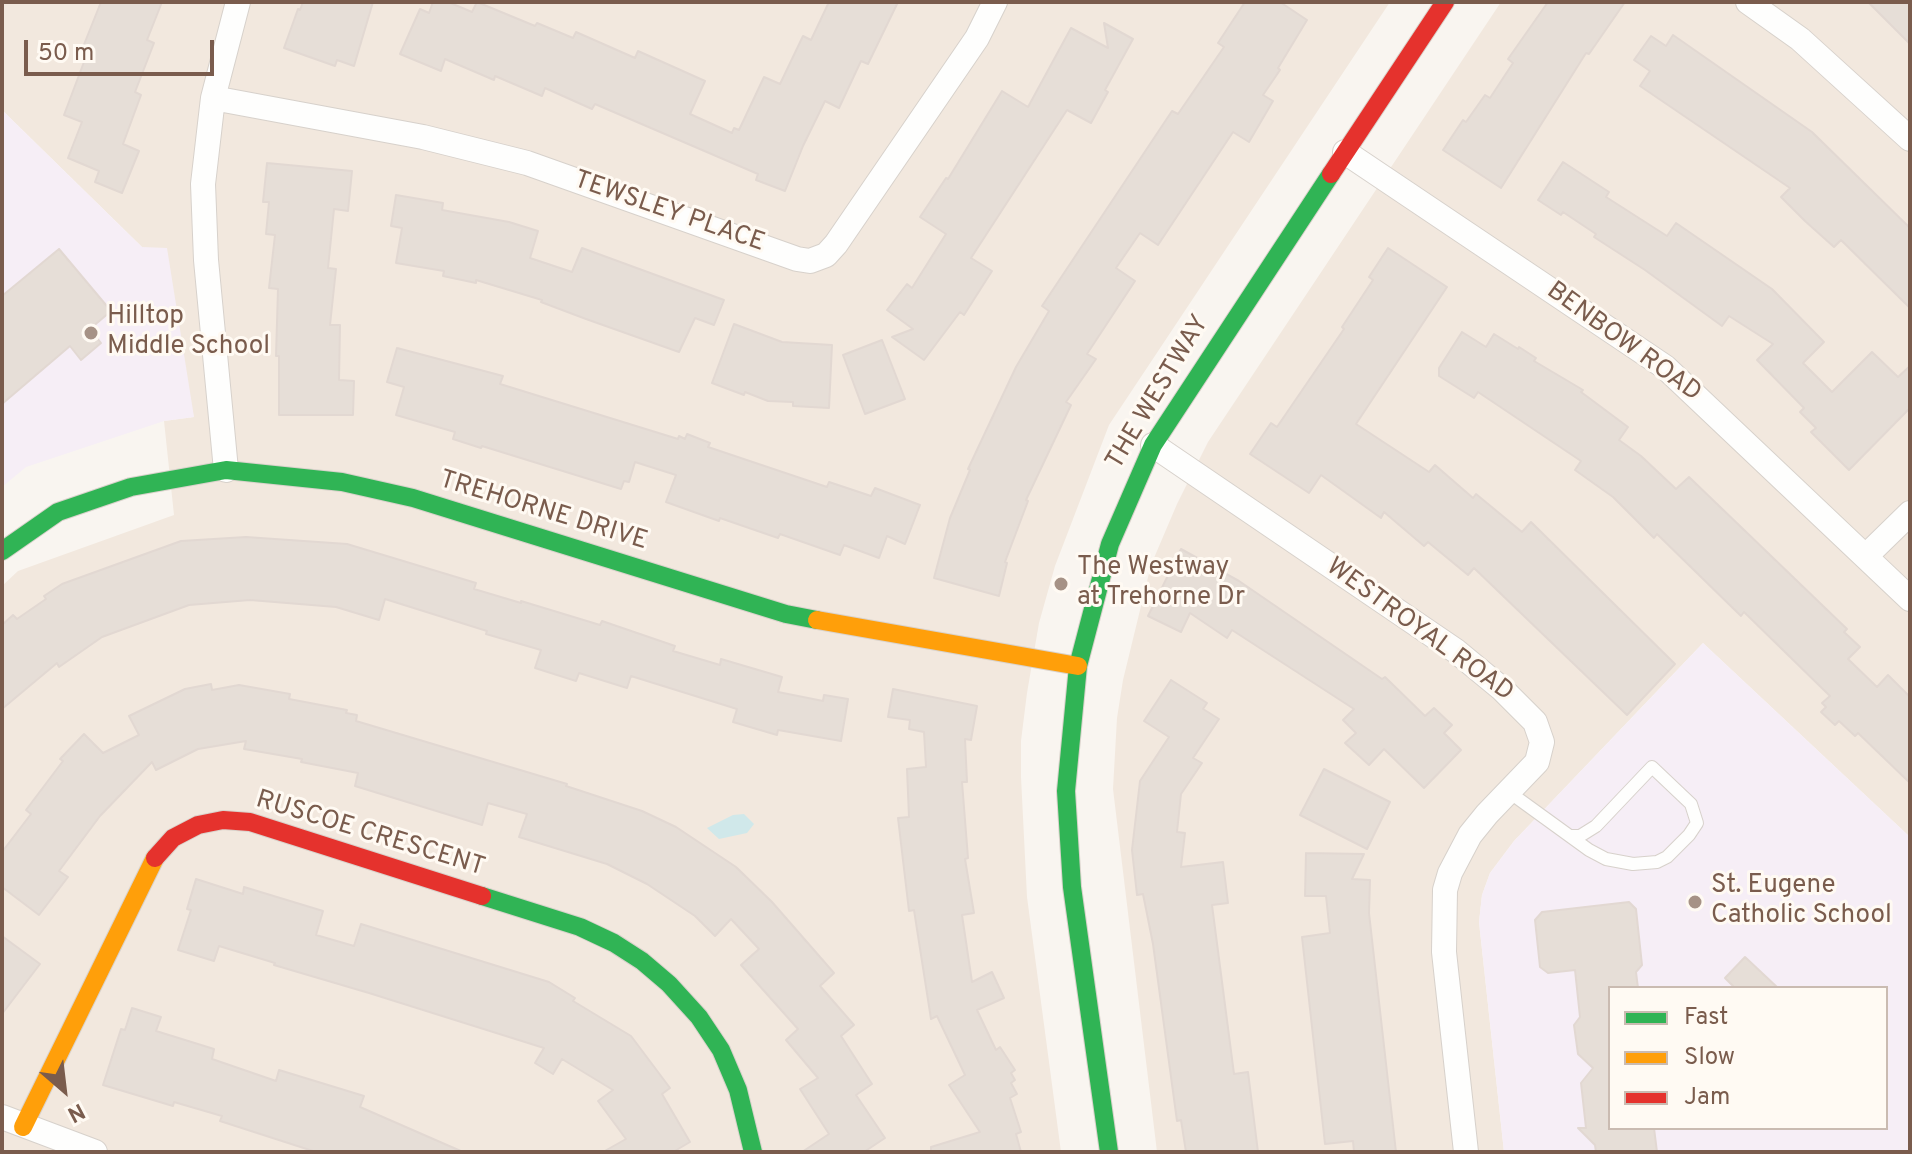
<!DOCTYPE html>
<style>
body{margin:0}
#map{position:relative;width:1912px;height:1154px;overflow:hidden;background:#f9f5f0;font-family:Overpass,sans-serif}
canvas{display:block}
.frame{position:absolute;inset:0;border:4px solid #7a5c4d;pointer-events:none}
.legend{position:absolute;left:1608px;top:986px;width:280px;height:144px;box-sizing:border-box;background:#fffaf3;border:2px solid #cabbb1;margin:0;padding:10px 14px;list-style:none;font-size:24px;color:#7a5c4d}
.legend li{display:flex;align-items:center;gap:16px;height:40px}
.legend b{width:40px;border:2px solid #cabbb1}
.north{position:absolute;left:24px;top:1050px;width:80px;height:80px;-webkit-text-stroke:6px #fffaf3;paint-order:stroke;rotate:152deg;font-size:22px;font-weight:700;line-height:32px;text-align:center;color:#7a5c4d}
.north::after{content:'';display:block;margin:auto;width:28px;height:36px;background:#7a5c4d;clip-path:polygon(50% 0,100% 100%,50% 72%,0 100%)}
.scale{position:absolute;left:24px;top:40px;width:190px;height:36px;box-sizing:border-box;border:4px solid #7a5c4d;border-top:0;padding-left:10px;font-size:24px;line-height:28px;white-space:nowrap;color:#7a5c4d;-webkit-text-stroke:6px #fffaf3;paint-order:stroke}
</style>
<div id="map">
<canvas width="1912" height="1154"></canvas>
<div class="frame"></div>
<ul class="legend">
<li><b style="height:10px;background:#30b455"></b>Fast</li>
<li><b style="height:10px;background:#ff9f0a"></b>Slow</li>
<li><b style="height:10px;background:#e5322d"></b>Jam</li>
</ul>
<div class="north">N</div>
<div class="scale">50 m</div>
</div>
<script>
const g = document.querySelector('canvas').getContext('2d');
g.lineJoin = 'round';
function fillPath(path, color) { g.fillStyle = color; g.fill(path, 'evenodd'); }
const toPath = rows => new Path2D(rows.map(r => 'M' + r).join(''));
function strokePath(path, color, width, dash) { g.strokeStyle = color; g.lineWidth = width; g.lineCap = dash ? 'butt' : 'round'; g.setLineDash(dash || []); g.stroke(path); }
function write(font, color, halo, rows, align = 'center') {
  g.font = font + ' Overpass,sans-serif'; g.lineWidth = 6; g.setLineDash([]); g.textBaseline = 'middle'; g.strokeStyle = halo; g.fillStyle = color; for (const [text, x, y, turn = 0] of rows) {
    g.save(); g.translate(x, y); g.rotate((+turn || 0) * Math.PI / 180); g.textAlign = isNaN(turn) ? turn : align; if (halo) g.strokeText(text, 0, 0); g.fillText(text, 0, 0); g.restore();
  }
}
const residential = toPath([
 [2,2,1390,2,1109,425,1055,566,1039,623,1027,693,1021,741,1021,777,1027,897,1061,1152,2,1152,2,586,18,571,174,515,164,421,194,417,142,247,2,110],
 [1501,2,1910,2,1910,837,1703,643,1514,841,1490,873,1482,895,1479,922,1504,1152,1157,1152,1113,789,1117,718,1123,680,1151,565,1177,504,1208,442]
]);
const education = toPath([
 [2,110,142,247,167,248,194,417,164,421,26,467,2,487],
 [1703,643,1910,837,1910,1152,1504,1152,1479,922,1482,895,1490,873,1514,841],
 [1610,988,1886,988,1886,1128,1610,1128]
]);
const water = toPath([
 [744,814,754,824,747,833,719,839,707,828,733,815]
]);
const building = toPath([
 [101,2,162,2,147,40,154,43,135,92,141,95,123,144,139,151,122,193,95,182,99,171,68,158,82,122,64,115,87,54,81,52,101,2],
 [303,2,373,2,354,66,337,60,335,66,284,48,298,9,300,10,303,2],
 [433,2,448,2,472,12,477,2,535,26,537,23,573,38,576,32,635,58,638,51,705,81,690,114,732,133,734,128,739,130,764,77,780,84,803,36,811,40,829,2,898,2,868,64,861,61,839,108,825,101,803,146,785,191,756,180,758,174,595,104,592,109,545,88,542,96,495,76,494,80,445,59,441,71,400,54,420,9,429,13,433,2],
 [1245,2,1280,2,1307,20,1278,68,1280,70,1263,95,1273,101,1249,142,1233,132,1158,245,1140,233,1116,268,1135,281,1087,354,1096,359,1066,402,1071,405,1026,500,1028,501,1005,562,1007,563,999,596,934,578,950,518,970,470,968,469,1016,367,1049,311,1042,306,1172,111,1178,114,1224,47,1218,43,1245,2],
 [1548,2,1625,2,1589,54,1586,53,1501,188,1443,150,1463,120,1466,122,1485,95,1490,98,1513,63,1508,59,1548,2],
 [1868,2,1910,2,1910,44,1868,2],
 [1104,23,1133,39,1105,90,1108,92,1091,123,1067,110,971,258,992,271,964,315,960,312,924,360,892,337,913,329,887,310,907,284,912,288,946,234,920,217,946,178,948,179,1002,91,1028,107,1071,28,1108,48,1104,23],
 [1673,35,1812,132,1910,228,1910,308,1841,240,1834,247,1805,221,1781,197,1790,188,1640,86,1650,71,1634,60,1651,36,1666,46,1673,35],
 [1563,162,1609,192,1606,197,1667,236,1676,223,1772,289,1824,342,1803,363,1832,392,1872,352,1898,377,1910,366,1910,408,1849,470,1811,432,1816,428,1800,412,1804,408,1757,360,1773,344,1729,316,1722,326,1645,270,1594,237,1596,234,1563,212,1561,215,1538,200,1563,162],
 [267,163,352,171,348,211,334,209,328,268,336,269,330,325,340,325,339,380,354,381,353,415,279,415,279,356,276,356,278,289,269,288,275,235,266,234,269,202,263,202,267,163],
 [396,195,443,203,442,210,509,222,538,231,530,258,572,272,582,248,724,300,714,325,695,318,679,352,586,319,541,302,542,300,476,280,476,283,443,276,444,271,396,263,402,228,391,226,396,195],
 [1388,248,1447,287,1356,424,1429,472,1435,465,1473,498,1476,494,1522,532,1531,522,1675,664,1627,715,1474,568,1468,575,1428,542,1424,546,1384,512,1381,518,1321,475,1309,493,1250,454,1271,423,1277,427,1344,329,1342,327,1373,280,1369,277,1388,248],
 [59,249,111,311,90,329,101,343,81,360,70,346,2,404,2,296,59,249],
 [734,324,782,342,832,345,829,408,793,406,793,402,768,401,745,392,744,395,712,383,734,324],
 [1462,332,1486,347,1494,334,1518,349,1519,347,1536,358,1534,361,1583,390,1581,392,1628,427,1619,440,1641,456,1676,489,1689,477,1847,629,1844,632,1860,647,1848,659,1877,687,1888,675,1910,697,1910,783,1858,733,1855,736,1839,721,1835,725,1821,712,1826,707,1822,703,1830,696,1744,612,1741,616,1657,534,1654,538,1613,497,1575,470,1581,461,1478,392,1474,398,1439,376,1439,368,1462,332],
 [882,340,905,399,865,414,843,355,882,340],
 [397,348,503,376,500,384,678,439,679,436,685,439,687,434,710,443,708,447,827,487,829,482,871,496,875,488,920,505,905,544,887,536,879,558,844,545,840,555,780,534,778,538,720,518,719,521,666,502,676,475,635,462,629,482,624,481,621,489,482,446,481,448,453,439,455,432,396,415,404,387,387,382,397,348],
 [246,537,347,544,476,583,474,589,521,603,521,601,600,625,602,621,675,646,673,651,720,665,721,659,782,677,778,692,823,701,824,695,848,699,841,741,778,730,777,735,733,722,737,709,631,676,627,688,579,673,576,681,535,668,541,650,486,634,487,631,385,599,379,620,336,607,250,600,189,605,102,637,59,667,57,663,2,709,2,625,13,615,17,619,46,599,44,596,62,584,181,541,246,537],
 [1181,549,1239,581,1382,679,1385,677,1425,716,1434,708,1452,725,1444,733,1461,750,1424,788,1384,749,1369,765,1345,743,1356,733,1343,720,1354,709,1232,630,1227,638,1190,613,1181,632,1148,616,1181,549],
 [1171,680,1207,703,1203,709,1219,719,1193,758,1202,763,1181,794,1177,832,1185,833,1181,867,1223,862,1228,903,1212,905,1234,1074,1248,1072,1258,1152,1186,1152,1181,1120,1177,1121,1153,944,1143,894,1137,895,1132,850,1140,781,1169,737,1144,721,1171,680],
 [211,684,212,690,239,685,290,694,289,699,347,710,346,713,357,715,356,721,567,784,566,786,642,811,676,827,736,867,772,902,834,973,820,986,854,1025,841,1036,872,1084,856,1095,885,1138,864,1152,802,1152,829,1134,800,1089,818,1078,786,1040,798,1029,741,965,759,949,731,919,715,936,695,916,647,884,607,864,519,837,527,814,488,803,482,825,355,786,358,773,301,762,302,759,244,749,246,741,198,749,156,770,152,762,100,816,59,871,68,877,39,915,2,887,2,852,31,814,26,810,63,761,60,759,84,734,103,753,139,735,129,716,185,689,211,684],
 [893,689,977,706,971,740,965,739,967,782,962,782,968,858,965,859,974,913,962,915,972,982,992,972,1004,998,977,1010,996,1050,1000,1047,1015,1070,1011,1073,1015,1080,1011,1083,1017,1094,1010,1098,1021,1132,1016,1134,1021,1152,931,1152,931,1147,980,1132,949,1085,965,1075,937,1016,931,1019,914,910,909,911,898,818,909,817,907,769,926,767,924,732,909,729,910,720,888,717,893,689],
 [1324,769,1390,802,1367,849,1300,815,1324,769],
 [1306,853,1364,854,1352,879,1370,880,1369,913,1396,1152,1354,1152,1353,1141,1325,1144,1302,937,1330,933,1326,896,1305,896,1306,853],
 [196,879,243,894,244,887,323,911,316,935,354,946,361,924,549,982,575,998,573,1001,631,1036,670,1088,662,1094,690,1142,673,1152,603,1152,626,1139,598,1101,613,1090,562,1059,553,1074,535,1063,544,1048,369,993,274,965,275,963,219,946,214,961,178,950,191,910,187,909,196,879],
 [1629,902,1636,909,1642,965,1636,972,1638,988,1610,988,1610,1128,1654,1128,1657,1152,1596,1152,1595,1145,1578,1128,1586,1128,1581,1083,1593,1068,1578,1054,1574,1025,1580,1017,1575,970,1548,973,1540,967,1535,920,1542,912,1629,902],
 [2,936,40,964,2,1014,2,936],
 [1745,957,1778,988,1735,988,1725,978,1745,957],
 [132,1008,161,1017,156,1031,214,1049,212,1059,276,1081,279,1070,364,1096,360,1107,463,1152,316,1152,220,1121,222,1116,174,1102,173,1106,103,1085,121,1029,125,1030,132,1008]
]);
const lane = toPath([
 [1509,792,1589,850,1606,859,1633,864,1657,862,1667,857,1689,835,1697,823,1691,804,1652,767,1596,826,1580,836,1572,836]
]);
const street = toPath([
 [1748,2,1800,39,1910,139],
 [213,98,423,137,527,163,797,259,810,261,826,255,836,244,977,38,995,2],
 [1345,152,1665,367,1910,599],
 [1153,445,1456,651,1502,689,1535,722,1542,742,1537,762,1487,814,1470,835,1450,873,1445,890,1444,952,1466,1152],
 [226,470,206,260,203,184,213,98,238,2],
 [1866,556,1910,513],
 [2,1117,95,1152]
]);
const fast = toPath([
 [2,551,58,512,131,487,226,470,342,482,413,498,786,614,817,620],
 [482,896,580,927,614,943,642,961,669,984,699,1017,721,1050,738,1090,753,1152],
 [1109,1152,1072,887,1066,791,1078,666,1110,544,1153,445,1331,174]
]);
const slow = toPath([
 [817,620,1078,666],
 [23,1127,155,858]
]);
const jam = toPath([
 [1331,174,1445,2],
 [155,858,173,838,198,825,223,820,250,822,482,896]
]);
const markers = [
 [91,333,8,"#a69286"],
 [1061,584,8,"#a69286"],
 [1695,902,8,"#a69286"]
];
const streetNames = [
 ["TEWSLEY PLACE",669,213,19],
 ["BENBOW ROAD",1623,343,36],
 ["THE WESTWAY",1159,393,-59],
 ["TREHORNE DRIVE",543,512,17],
 ["WESTROYAL ROAD",1419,631,36],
 ["RUSCOE CRESCENT",370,835,17]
];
const poiNames = [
 ["Hilltop",107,318],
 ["Middle School",107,348],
 ["The Westway",1077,569],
 ["at Trehorne Dr",1077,599],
 ["St. Eugene",1711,887],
 ["Catholic School",1711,917]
];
fillPath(residential, '#f2e8de');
fillPath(education, '#f6eef6');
fillPath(water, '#d0e8ea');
fillPath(building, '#e6ded7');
strokePath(building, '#e2d8d2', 2);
strokePath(lane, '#d7d1cb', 14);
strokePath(street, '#d7d1cb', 26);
strokePath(fast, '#d9d2cb', 20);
strokePath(slow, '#d9d2cb', 20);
strokePath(jam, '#d9d2cb', 20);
strokePath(lane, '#fefefd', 12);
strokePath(street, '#fefefd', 24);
strokePath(fast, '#30b455', 18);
strokePath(slow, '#ff9f0a', 18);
strokePath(jam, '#e5322d', 18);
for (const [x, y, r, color] of markers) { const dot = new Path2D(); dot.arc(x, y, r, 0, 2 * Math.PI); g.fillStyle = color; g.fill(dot); strokePath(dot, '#fffaf3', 3); }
write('26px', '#7a5c4d', '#fffaf3', streetNames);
write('26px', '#7a5c4d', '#fffaf3', poiNames, 'left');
</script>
